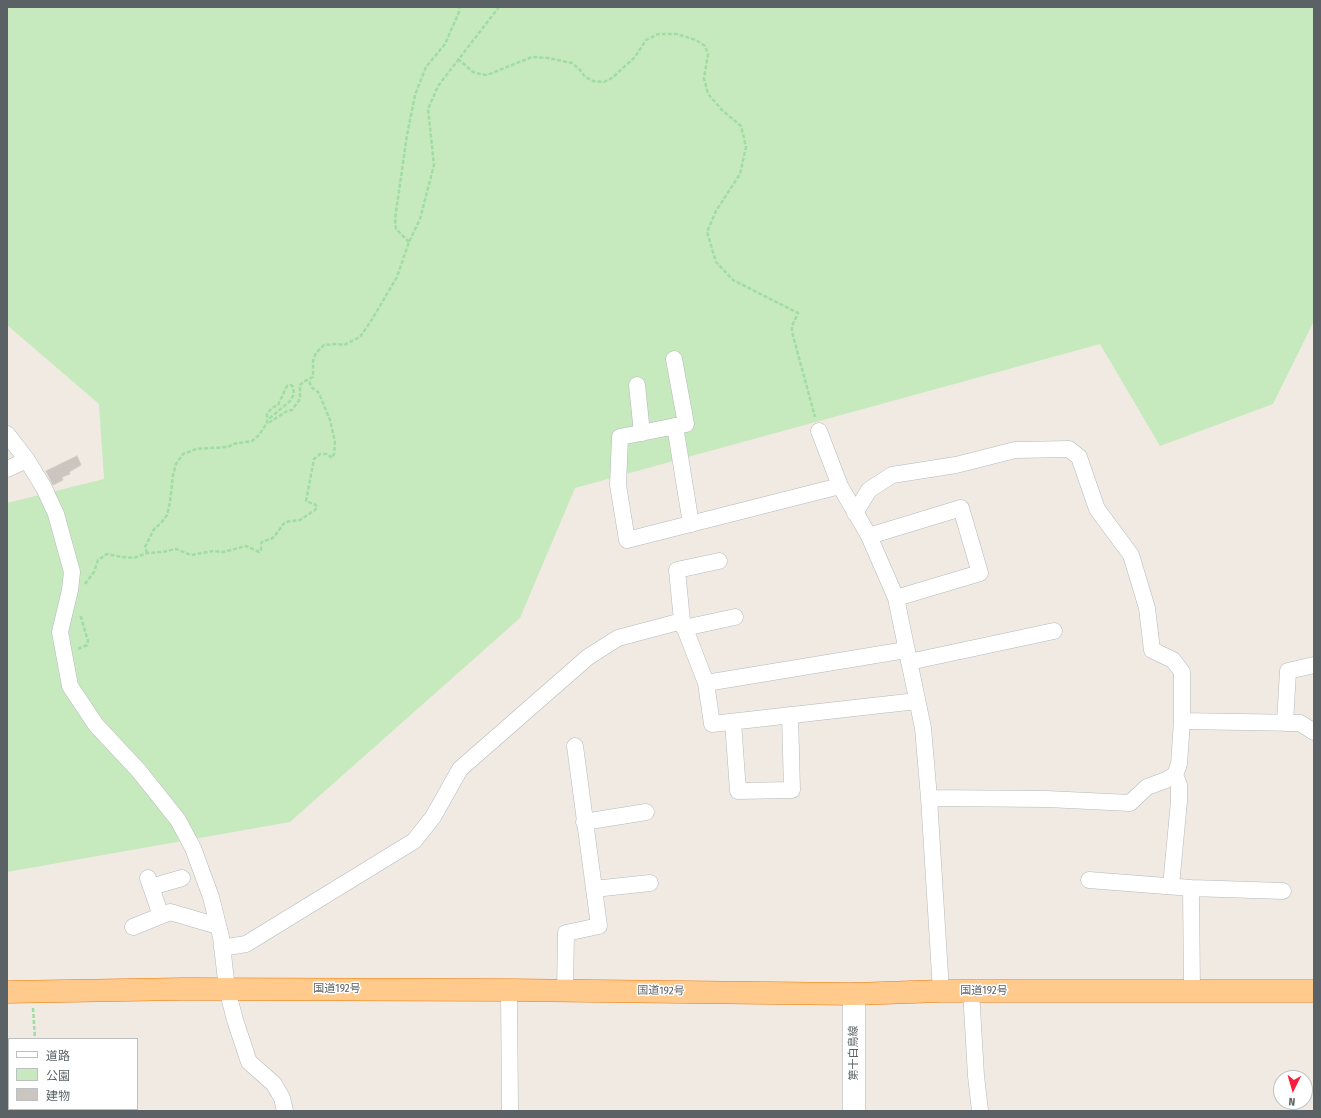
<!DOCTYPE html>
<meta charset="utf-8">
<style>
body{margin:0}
#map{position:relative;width:1321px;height:1118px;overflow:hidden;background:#f0eae3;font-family:"Fira Sans Condensed","Noto Sans JP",sans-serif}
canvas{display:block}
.frame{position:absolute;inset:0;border:8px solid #5b6265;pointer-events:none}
.legend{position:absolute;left:8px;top:1038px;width:130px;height:72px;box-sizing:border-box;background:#fff;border:1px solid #bdc0c1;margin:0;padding:5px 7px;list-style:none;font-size:12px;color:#5b6265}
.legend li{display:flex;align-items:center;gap:8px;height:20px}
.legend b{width:20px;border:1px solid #bdc0c1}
.north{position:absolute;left:1273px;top:1070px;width:40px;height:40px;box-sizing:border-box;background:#fff;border:1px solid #bdc0c1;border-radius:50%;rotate:185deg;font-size:11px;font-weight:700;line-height:16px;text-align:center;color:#5b6265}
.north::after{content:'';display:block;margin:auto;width:14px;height:18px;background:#fa1e3a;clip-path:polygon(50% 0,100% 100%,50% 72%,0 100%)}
</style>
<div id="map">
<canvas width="1321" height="1118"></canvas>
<div class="frame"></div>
<ul class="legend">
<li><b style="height:5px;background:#fff"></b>道路</li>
<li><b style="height:11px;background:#c6eabd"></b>公園</li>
<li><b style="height:11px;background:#cbc5c0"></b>建物</li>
</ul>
<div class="north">N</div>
</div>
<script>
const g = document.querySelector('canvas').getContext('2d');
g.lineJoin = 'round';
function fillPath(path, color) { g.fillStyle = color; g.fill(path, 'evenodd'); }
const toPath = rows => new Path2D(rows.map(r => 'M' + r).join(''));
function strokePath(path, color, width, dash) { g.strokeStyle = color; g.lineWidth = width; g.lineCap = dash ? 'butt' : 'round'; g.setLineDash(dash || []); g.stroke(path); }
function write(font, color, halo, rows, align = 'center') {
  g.font = font + ' "Fira Sans Condensed","Noto Sans JP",sans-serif'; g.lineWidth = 3; g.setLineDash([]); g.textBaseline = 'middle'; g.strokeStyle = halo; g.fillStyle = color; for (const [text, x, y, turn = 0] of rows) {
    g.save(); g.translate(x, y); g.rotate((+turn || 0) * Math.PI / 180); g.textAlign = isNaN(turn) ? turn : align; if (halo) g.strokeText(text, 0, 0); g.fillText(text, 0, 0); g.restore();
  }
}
const green = toPath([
 [7,7,1314,7,1314,321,1273,404,1160,446,1100,344,575,488,520,618,290,822,7,872,7,503,104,479,99,404,7,325]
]);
const building = toPath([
 [77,456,81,465,69,472,70,474,62,477,63,480,53,485,46,471,77,456]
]);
const path = toPath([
 [458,59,473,72,480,74,487,75,532,57,548,58,572,63,580,70,585,77,593,81,604,82,612,78,635,57,646,40,658,34,677,34,696,40,705,46,708,54,704,78,708,94,723,111,741,126,746,147,740,174,716,211,707,232,716,262,733,280,798,313,792,326,792,332,815,417],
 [409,242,396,229,395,219,407,135,415,95,426,67,445,44,459,12,459,7],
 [147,553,145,547,154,529,161,523,167,515,170,502,173,475,176,464,183,454,196,449,228,447,233,444,252,441,259,435,267,423,267,414,272,408,278,405,287,386,291,385,293,387,294,394,290,401,270,418,270,422,287,411,292,410,300,399,300,385,303,382,313,377,313,361,316,353,324,345,336,344,344,345,360,337,371,321,397,277,409,242,420,219,434,165,428,109,438,86,499,7],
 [85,584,94,572,98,560,107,554,122,557,134,558,147,553,162,552,176,549,191,555,213,551,223,552,231,550,246,546,259,552,261,550,261,544,262,542,273,538,285,522,300,520,315,510,317,507,316,505,306,501,314,459,320,454,327,454,332,458,334,454,335,442,330,420,321,398,318,392,311,387,309,380],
 [78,649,87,645,88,641,80,614],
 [33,1008,35,1039],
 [42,1109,42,1111]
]);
const street = toPath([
 [674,359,686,424,620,437,618,485,627,540,840,486],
 [637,385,642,433],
 [675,426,691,524],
 [819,431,840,486,869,536,896,598,923,728,929,798,941,991],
 [7,434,27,460,44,488,56,514,72,572,70,590,60,632,70,686,96,725,139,771,178,820,193,848,211,897,221,937,227,989,235,1020,249,1062,274,1084,282,1098,285,1111],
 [7,469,27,460],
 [855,513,869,490,892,475,956,465,1015,450,1069,449,1079,457,1097,509,1131,555,1147,608,1152,650,1173,660,1182,672,1182,721],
 [869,536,961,508,980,573,896,598],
 [719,561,677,570,682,621,706,683,712,724,917,701],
 [684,628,735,617],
 [909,662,1054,631],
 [706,683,906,650],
 [733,722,738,791,792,790,790,715],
 [1285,723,1288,671,1314,665],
 [929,798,1047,799,1130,803,1147,787,1166,780,1175,775,1179,764,1182,721,1300,723,1314,732],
 [584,822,646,812],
 [148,878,161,916],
 [1089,880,1191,888,1283,891],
 [1171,886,1179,801,1179,785,1175,775],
 [151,887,182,878],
 [1191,888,1192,991],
 [594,889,650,883],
 [133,927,170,912,218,926],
 [222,948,246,944,414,841,433,817,460,769,588,657,618,638,682,621],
 [509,990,510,1111],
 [565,990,566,933,599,926,575,746],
 [971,991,976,1076,980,1111]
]);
const secondary = toPath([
 [854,994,854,1111]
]);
const highway = toPath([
 [7,992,184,989,509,990,854,994,941,991,1314,991]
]);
const streetNames = [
 ["国道192号",337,989],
 ["国道192号",661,991,1],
 ["国道192号",984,991],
 ["第十白鳥線",854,1053,-90]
];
fillPath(green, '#c6eabd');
fillPath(building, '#cbc5c0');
strokePath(building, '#d5cac1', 1);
strokePath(street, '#b4b8bc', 17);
strokePath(secondary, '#b2b9bc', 23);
strokePath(highway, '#f37500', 23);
strokePath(path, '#9fdda2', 2.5, [4, 2]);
strokePath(street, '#fff', 16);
strokePath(secondary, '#fff', 22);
strokePath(highway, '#ffca8b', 22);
write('11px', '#5b6265', '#fff', streetNames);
</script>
